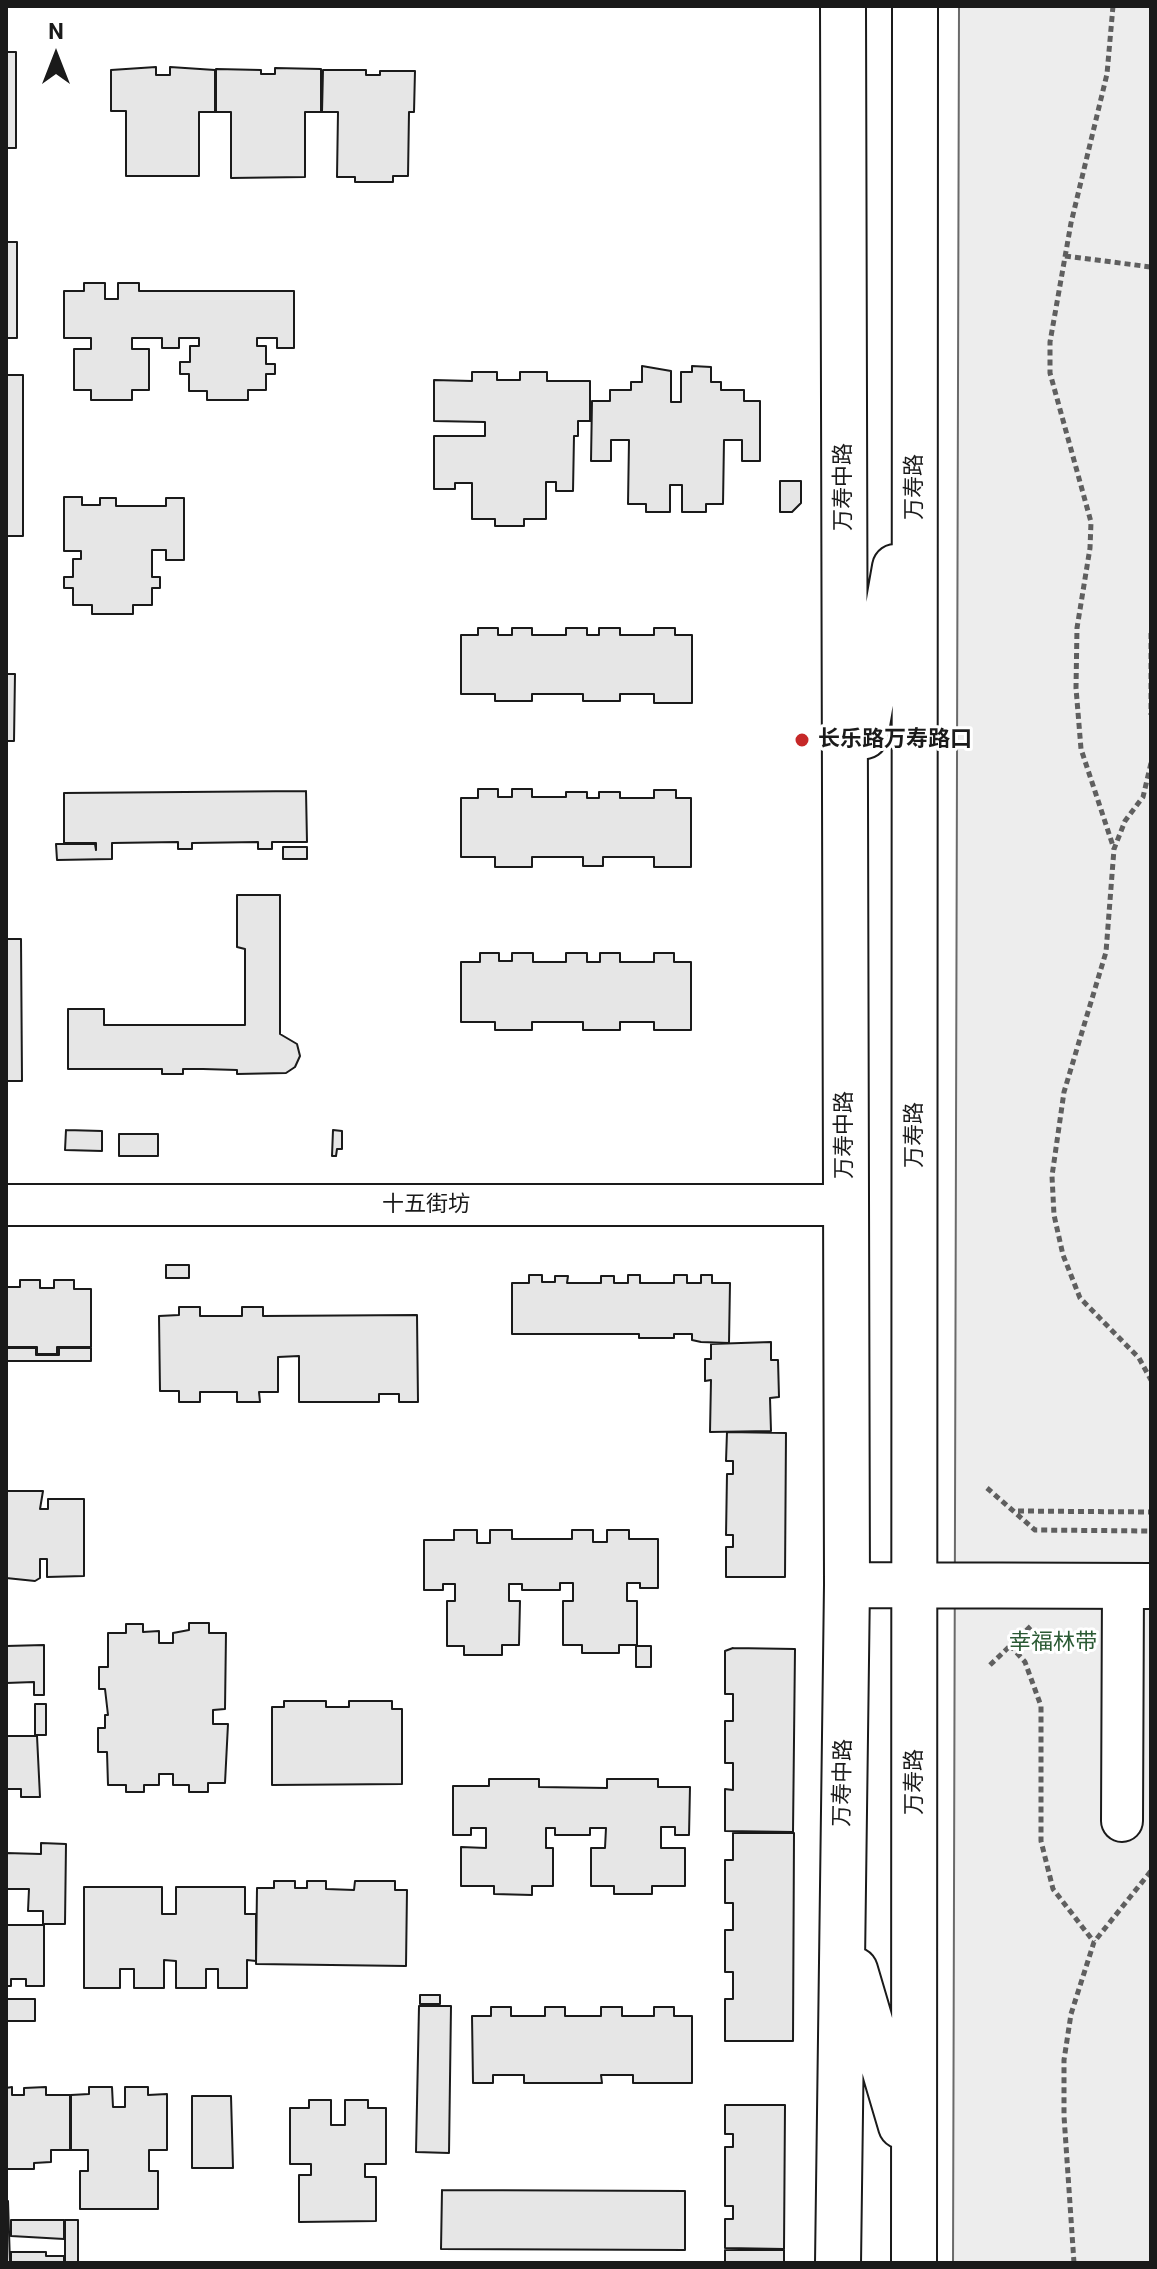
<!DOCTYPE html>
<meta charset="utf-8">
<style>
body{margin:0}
#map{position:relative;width:1157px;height:2269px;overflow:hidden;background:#fff;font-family:Roboto,sans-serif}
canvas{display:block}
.frame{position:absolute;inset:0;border:8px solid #1a1a1a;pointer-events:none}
.north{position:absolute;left:16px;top:16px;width:80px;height:80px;-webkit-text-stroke:6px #fff;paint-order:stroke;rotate:0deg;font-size:22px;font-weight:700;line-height:32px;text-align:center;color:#1a1a1a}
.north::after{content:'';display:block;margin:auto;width:28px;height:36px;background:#1a1a1a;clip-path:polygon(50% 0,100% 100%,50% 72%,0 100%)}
</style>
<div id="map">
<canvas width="1157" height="2269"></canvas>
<div class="frame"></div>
<div class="north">N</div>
</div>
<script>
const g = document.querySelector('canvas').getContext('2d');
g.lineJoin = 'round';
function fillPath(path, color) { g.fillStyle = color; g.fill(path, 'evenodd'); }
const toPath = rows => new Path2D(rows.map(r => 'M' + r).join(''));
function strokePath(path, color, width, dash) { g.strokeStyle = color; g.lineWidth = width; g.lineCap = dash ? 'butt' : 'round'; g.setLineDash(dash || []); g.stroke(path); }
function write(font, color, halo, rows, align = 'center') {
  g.font = font + ' Roboto,"Noto Sans SC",sans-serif'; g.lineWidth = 6; g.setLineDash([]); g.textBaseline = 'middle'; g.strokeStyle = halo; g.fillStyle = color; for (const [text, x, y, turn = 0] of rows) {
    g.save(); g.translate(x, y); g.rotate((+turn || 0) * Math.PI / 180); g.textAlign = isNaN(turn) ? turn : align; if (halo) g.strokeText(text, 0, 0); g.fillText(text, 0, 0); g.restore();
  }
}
const green = toPath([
 [959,6,1151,6,1151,2263,953,2263,959,6]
]);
const building = toPath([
 [6,52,16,52,16,148,6,148,6,52],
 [156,67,156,75,170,75,170,67,215,70,215,112,199,112,199,176,126,176,126,111,111,111,111,70,156,67],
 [275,68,321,69,321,112,305,112,305,177,231,178,231,112,216,112,216,69,261,70,261,74,275,74,275,68],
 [323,70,366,70,366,75,380,75,380,71,415,71,414,112,409,112,408,176,393,176,393,182,355,182,355,177,337,177,338,112,322,112,323,70],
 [6,242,17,242,17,338,6,338,6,242],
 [84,283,105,283,105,299,118,299,118,283,139,283,139,291,294,291,294,348,277,348,277,338,257,338,257,346,266,346,266,364,275,364,275,374,266,374,266,390,248,390,248,400,207,400,207,391,189,391,189,374,180,374,180,362,190,362,190,346,199,346,199,338,179,338,179,348,162,348,162,338,132,338,132,349,149,349,149,390,132,390,132,400,91,400,91,390,74,390,74,349,91,349,91,338,64,338,64,291,84,291,84,283],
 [642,366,671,371,671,402,681,402,681,372,692,372,692,366,711,367,711,382,721,382,721,390,744,390,744,401,760,401,760,461,742,461,742,440,724,440,723,504,706,504,706,512,682,512,682,485,670,485,670,512,646,512,646,504,628,504,629,440,611,440,611,461,591,461,592,401,610,401,610,390,631,390,631,382,642,382,642,366],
 [472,372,497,372,497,380,520,380,520,372,547,372,547,381,590,381,590,421,578,421,578,436,574,436,573,491,556,491,556,482,546,482,546,519,524,519,524,526,495,526,495,519,472,519,472,483,455,483,455,489,434,489,434,436,485,436,485,422,434,421,434,380,472,381,472,372],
 [6,375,23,375,23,536,6,536,6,375],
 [780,481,801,481,801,503,792,512,780,512,780,481],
 [64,497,82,497,82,505,100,505,100,498,116,498,116,506,166,506,166,498,184,498,184,560,166,560,166,550,152,550,152,577,160,577,160,588,152,588,152,605,133,605,133,614,92,614,92,605,73,605,73,588,64,588,64,577,73,577,73,559,81,559,81,551,64,551,64,497],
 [478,628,498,628,498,635,512,635,512,628,532,628,532,635,566,635,566,628,587,628,587,635,599,635,599,628,620,628,620,635,654,635,654,628,675,628,675,635,692,635,692,703,654,703,654,694,620,694,620,701,583,701,583,694,532,694,532,701,495,701,495,694,461,694,461,635,478,635,478,628],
 [6,674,15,674,14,741,6,741,6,674],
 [478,789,498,789,498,797,512,797,512,789,532,789,532,797,566,797,566,792,587,792,587,798,599,798,599,792,620,792,620,798,654,798,654,790,676,790,676,798,691,798,691,867,654,867,654,857,603,857,603,866,583,866,583,857,532,857,532,867,495,867,495,857,461,857,461,798,478,798,478,789],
 [306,791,307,842,272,842,272,849,258,849,258,842,192,843,192,849,178,849,178,842,112,843,112,859,57,860,56,844,95,844,96,850,96,843,64,843,64,793,306,791],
 [283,847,307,847,307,859,283,859,283,847],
 [237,895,280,895,280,1034,297,1044,300,1056,295,1067,286,1073,237,1074,237,1070,203,1069,183,1069,183,1074,162,1074,162,1069,68,1069,68,1009,104,1009,104,1025,245,1025,245,949,237,947,237,895],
 [6,939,21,939,22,1081,6,1081,6,939],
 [480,953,499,953,499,961,512,961,512,953,533,953,533,962,566,962,566,953,587,953,587,962,600,962,600,953,620,953,620,962,654,962,654,953,674,953,674,962,691,962,691,1030,654,1030,654,1022,620,1022,620,1030,583,1030,583,1022,532,1022,532,1030,495,1030,495,1022,461,1022,461,962,480,962,480,953],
 [66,1130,102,1131,102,1151,65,1150,66,1130],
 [333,1130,342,1131,342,1149,337,1149,336,1156,332,1156,333,1130],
 [119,1134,158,1134,158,1156,119,1156,119,1134],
 [166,1265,189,1265,189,1278,166,1278,166,1265],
 [529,1275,542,1275,542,1282,555,1282,555,1276,568,1276,567,1283,601,1283,601,1276,614,1276,614,1283,628,1283,628,1275,640,1275,640,1283,674,1283,674,1275,687,1275,687,1283,701,1283,701,1275,712,1275,712,1283,730,1283,729,1343,701,1342,692,1340,692,1334,674,1334,674,1338,639,1338,639,1334,512,1334,512,1283,529,1283,529,1275],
 [20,1280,40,1280,40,1288,54,1288,54,1280,74,1280,74,1289,91,1289,91,1347,57,1347,57,1354,37,1354,37,1347,6,1347,6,1287,20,1287,20,1280],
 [179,1307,200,1307,200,1316,242,1316,242,1307,263,1307,263,1316,417,1315,418,1402,399,1402,399,1394,379,1394,379,1402,299,1402,299,1356,278,1357,278,1392,259,1392,260,1402,237,1402,237,1392,200,1392,200,1402,179,1402,179,1391,160,1391,159,1316,179,1315,179,1307],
 [771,1342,771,1360,778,1360,779,1397,770,1398,771,1431,710,1432,711,1380,705,1381,705,1359,711,1359,711,1344,771,1342],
 [6,1348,36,1348,36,1355,59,1355,59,1348,91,1348,91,1361,6,1361,6,1348],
 [727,1432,786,1433,785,1577,726,1577,726,1547,733,1547,733,1535,726,1535,727,1474,733,1474,733,1461,726,1461,727,1432],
 [6,1491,43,1491,40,1509,48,1509,48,1499,84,1499,84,1576,47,1577,47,1559,40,1559,40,1578,35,1581,6,1578,6,1491],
 [454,1530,477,1530,477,1543,490,1543,490,1530,512,1530,512,1539,572,1539,572,1530,593,1530,593,1542,607,1542,607,1530,629,1530,629,1539,658,1539,658,1588,640,1588,640,1583,627,1583,627,1601,637,1601,637,1645,619,1645,619,1653,582,1653,582,1645,563,1645,563,1601,573,1601,573,1583,560,1583,560,1590,522,1590,522,1584,509,1584,509,1601,520,1601,519,1645,502,1645,502,1655,464,1655,464,1646,447,1646,447,1601,455,1601,455,1584,443,1584,443,1590,424,1590,424,1540,454,1540,454,1530],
 [189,1623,209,1623,209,1633,226,1633,225,1709,213,1710,213,1724,228,1724,225,1783,208,1783,208,1792,189,1792,189,1785,173,1785,173,1774,159,1774,159,1785,144,1785,144,1792,126,1792,126,1785,108,1785,107,1752,98,1752,98,1728,105,1728,105,1715,108,1715,105,1689,99,1689,99,1667,108,1667,108,1633,126,1633,126,1624,143,1624,143,1632,159,1631,159,1643,173,1643,173,1633,189,1630,189,1623],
 [44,1645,44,1695,34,1695,34,1682,6,1683,6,1646,44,1645],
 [636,1646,651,1646,651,1667,636,1667,636,1646],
 [733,1648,795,1649,793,1832,725,1831,725,1789,733,1790,733,1763,725,1763,725,1721,733,1721,733,1694,725,1694,725,1651,733,1648],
 [284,1701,326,1701,326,1707,349,1707,349,1701,392,1701,392,1709,402,1709,402,1784,272,1785,272,1707,284,1707,284,1701],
 [35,1704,46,1704,46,1735,35,1735,35,1704],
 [6,1736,37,1736,40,1797,21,1797,21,1789,6,1789,6,1736],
 [489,1779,539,1779,539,1787,607,1788,607,1779,658,1779,658,1787,690,1787,689,1835,675,1835,675,1827,661,1827,661,1848,685,1848,685,1886,652,1886,652,1894,614,1894,614,1886,591,1886,591,1848,605,1848,606,1828,590,1828,590,1835,555,1835,555,1828,546,1828,546,1848,553,1848,553,1886,532,1886,532,1895,494,1894,494,1886,461,1886,461,1847,486,1848,486,1828,471,1828,471,1835,453,1835,453,1786,489,1786,489,1779],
 [733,1833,794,1833,793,2041,725,2041,725,1999,733,1999,733,1972,725,1972,725,1930,733,1930,733,1903,725,1903,725,1860,733,1860,733,1833],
 [41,1843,66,1844,65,1924,43,1924,43,1911,28,1911,29,1889,6,1889,6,1853,41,1854,41,1843],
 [274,1881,295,1881,295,1888,307,1888,307,1881,326,1881,326,1889,354,1890,355,1881,395,1881,395,1890,407,1890,406,1966,256,1964,257,1888,274,1888,274,1881],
 [84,1887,162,1887,162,1914,176,1914,176,1887,245,1887,245,1914,256,1914,256,1961,247,1960,247,1988,218,1988,218,1969,206,1969,206,1988,176,1988,176,1961,164,1960,164,1988,134,1988,134,1969,120,1969,120,1988,84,1988,84,1887],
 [6,1925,44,1925,44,1986,26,1986,26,1979,11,1979,11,1986,6,1986,6,1925],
 [420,1995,440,1995,440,2004,420,2004,420,1995],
 [6,1999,35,1999,35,2021,6,2021,6,1999],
 [419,2006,451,2006,449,2153,416,2152,419,2006],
 [491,2007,511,2007,511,2016,545,2016,545,2007,565,2007,565,2016,601,2016,601,2007,622,2007,622,2016,654,2016,654,2007,674,2007,674,2016,692,2016,692,2083,633,2083,633,2075,601,2075,602,2083,524,2083,524,2075,493,2075,493,2083,473,2083,472,2016,491,2016,491,2007],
 [12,2087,12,2095,24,2095,24,2088,46,2087,46,2095,70,2095,70,2150,51,2150,51,2162,34,2163,34,2169,6,2169,6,2088,12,2087],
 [89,2087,112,2087,113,2107,125,2107,125,2087,148,2087,148,2095,167,2094,167,2150,149,2150,149,2171,158,2171,158,2209,80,2209,80,2171,88,2171,88,2150,71,2150,71,2095,89,2094,89,2087],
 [192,2096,231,2096,233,2168,192,2168,192,2096],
 [309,2100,331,2100,331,2125,345,2125,345,2100,368,2100,368,2108,386,2108,386,2164,365,2164,365,2177,376,2177,376,2221,299,2222,299,2175,311,2175,311,2164,290,2164,290,2108,309,2108,309,2100],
 [725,2105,785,2105,784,2249,725,2248,725,2219,733,2219,733,2206,725,2206,725,2147,733,2147,733,2134,725,2134,725,2105],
 [442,2190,685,2191,685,2250,441,2249,442,2190],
 [6,2201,8,2201,10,2263,6,2263,6,2201],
 [11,2220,64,2220,64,2239,11,2236,11,2220],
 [65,2220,78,2220,78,2263,65,2263,65,2220],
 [725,2250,784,2250,784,2263,725,2263,725,2250],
 [11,2252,46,2252,46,2256,64,2256,64,2263,11,2263,11,2252]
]);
const path = toPath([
 [1113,6,1107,74,1071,223,1050,342,1050,373,1091,522,1090,548,1077,628,1076,688,1081,749,1114,849],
 [1065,256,1151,267],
 [1151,633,1151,715],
 [1151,763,1143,797,1125,821,1114,849,1106,952,1064,1092,1052,1176,1054,1215,1063,1255,1080,1298,1139,1358,1151,1380],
 [987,1488,1035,1530,1151,1531],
 [1018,1511,1151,1512],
 [1010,1645,1025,1662,1041,1706,1041,1841,1053,1889,1094,1942],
 [990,1665,1033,1624],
 [1074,2263,1064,2116,1064,2060,1071,2014,1094,1942,1151,1871]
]);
const minor = toPath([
 [6,1205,846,1205],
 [1122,1821,1123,1586]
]);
const major = toPath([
 [865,736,895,567],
 [847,1585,1151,1586],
 [855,1970,901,2126],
 [838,2263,847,1585,843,6],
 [914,2263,915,6]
]);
const markers = [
 [802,740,8,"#c62828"]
];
const streetNames = [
 ["万寿中路",844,487,-90],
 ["万寿路",915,487,-90],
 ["万寿中路",845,1135,-90],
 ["万寿路",915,1135,-90],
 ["十五街坊",426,1205],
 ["万寿路",915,1782,-90],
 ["万寿中路",844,1783,-89]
];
const poiNames = [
 ["长乐路万寿路口",818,740]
];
const parkNames = [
 ["幸福林带",1053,1643]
];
fillPath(green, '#ededed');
strokePath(green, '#6a6a6a', 2);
fillPath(building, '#e6e6e6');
strokePath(building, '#1a1a1a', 2);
strokePath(minor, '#1a1a1a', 44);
strokePath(major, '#1a1a1a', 48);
strokePath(path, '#5f5f5f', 5, [6, 4]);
strokePath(minor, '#fff', 40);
strokePath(major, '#fff', 44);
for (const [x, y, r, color] of markers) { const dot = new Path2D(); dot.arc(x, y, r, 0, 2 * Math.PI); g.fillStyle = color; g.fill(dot); strokePath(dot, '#fff', 3); }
write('22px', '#1a1a1a', '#fff', streetNames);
write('bold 22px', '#1a1a1a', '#fff', poiNames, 'left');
write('22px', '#2b5a34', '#fff', parkNames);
</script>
